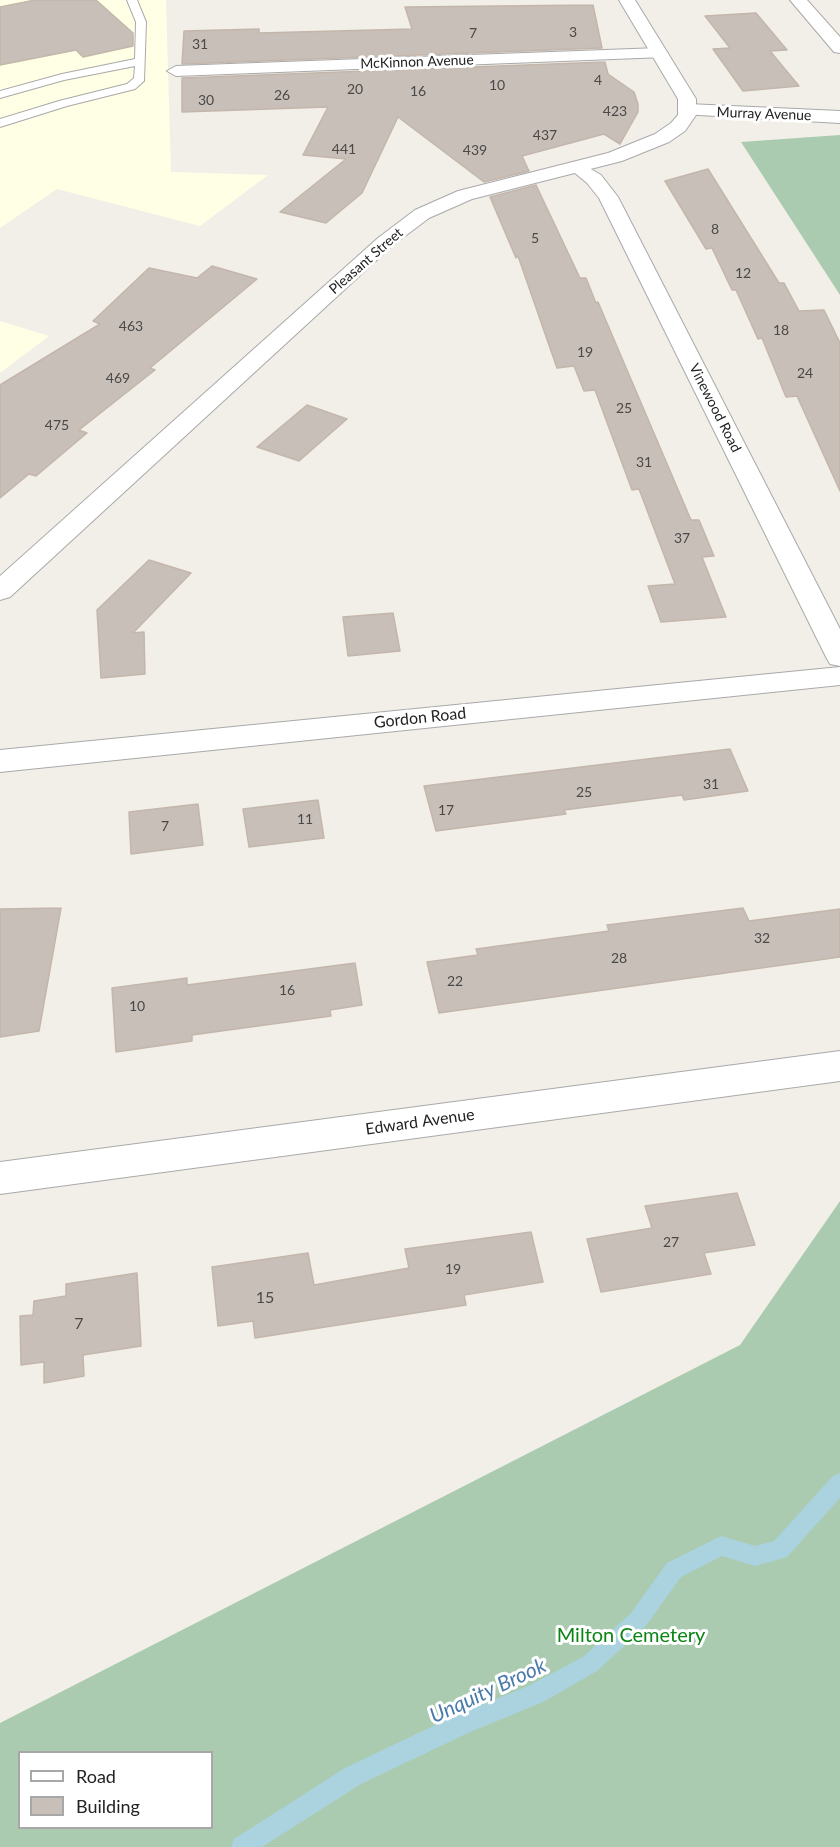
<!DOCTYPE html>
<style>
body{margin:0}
#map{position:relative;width:840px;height:1847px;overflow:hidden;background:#f2efe9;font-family:Lato,sans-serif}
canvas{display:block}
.legend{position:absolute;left:18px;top:1751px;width:195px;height:78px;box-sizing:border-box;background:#fff;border:2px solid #a7a7a7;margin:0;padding:8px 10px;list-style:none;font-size:18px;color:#222}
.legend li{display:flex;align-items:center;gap:12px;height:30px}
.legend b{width:30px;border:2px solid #a7a7a7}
</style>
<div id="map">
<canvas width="840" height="1847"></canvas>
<ul class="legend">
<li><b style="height:8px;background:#fff"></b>Road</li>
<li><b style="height:16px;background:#c7bfb8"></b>Building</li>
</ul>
</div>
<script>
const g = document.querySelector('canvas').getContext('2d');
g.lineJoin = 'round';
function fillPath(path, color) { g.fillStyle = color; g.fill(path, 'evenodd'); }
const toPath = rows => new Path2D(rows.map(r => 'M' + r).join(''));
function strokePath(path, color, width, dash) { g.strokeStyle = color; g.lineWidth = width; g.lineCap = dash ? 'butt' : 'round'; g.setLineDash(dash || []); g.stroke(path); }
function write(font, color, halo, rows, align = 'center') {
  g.font = font + ' Lato,sans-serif'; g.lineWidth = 6; g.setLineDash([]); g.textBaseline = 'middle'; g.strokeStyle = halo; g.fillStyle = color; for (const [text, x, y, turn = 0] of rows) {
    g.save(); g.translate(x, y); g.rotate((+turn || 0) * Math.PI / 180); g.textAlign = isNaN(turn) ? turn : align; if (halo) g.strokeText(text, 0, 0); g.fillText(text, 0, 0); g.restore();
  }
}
const education = toPath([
 [0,0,166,0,171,172,268,175,200,226,57,189,0,228],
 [0,321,49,336,0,373]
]);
const cemetery = toPath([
 [840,135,840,295,741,142],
 [840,1201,840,1847,0,1847,0,1723,740,1345],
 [212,1752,212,1828,20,1828,20,1752]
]);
const stream = toPath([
 [840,1473,840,1498,787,1557,755,1566,722,1556,681,1577,645,1627,597,1671,543,1702,468,1733,361,1784,262,1847,231,1847,234,1839,345,1768,452,1717,528,1686,583,1657,631,1613,667,1563,721,1536,755,1546,774,1541,833,1476,840,1473]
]);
const building = toPath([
 [35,0,96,0,133,33,133,46,83,57,76,50,0,65,0,7,35,0],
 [593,5,602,48,182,64,184,31,259,29,259,33,412,29,405,7,593,5],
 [756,13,787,50,770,51,799,86,743,91,713,49,730,48,705,16,756,13],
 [605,62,608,74,634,92,638,104,638,112,620,144,604,134,522,156,529,171,484,182,398,117,362,193,326,223,280,212,346,159,303,155,328,107,182,112,182,78,605,62],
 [708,169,779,283,784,283,799,311,824,310,840,343,840,491,797,396,786,397,762,338,758,339,736,290,732,290,712,248,706,249,665,181,708,169],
 [536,185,580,278,586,278,596,303,598,302,691,520,699,520,714,556,702,557,726,617,661,622,648,586,675,584,639,489,632,490,595,390,584,391,574,366,557,368,518,256,516,258,490,197,536,185],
 [212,266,257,279,150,368,155,370,79,430,87,433,36,476,29,474,0,498,0,385,100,324,93,321,149,268,197,278,212,266],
 [307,405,347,419,299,461,257,447,307,405],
 [149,560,191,573,133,633,144,632,145,674,101,678,97,610,149,560],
 [393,613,400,651,348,656,343,617,393,613],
 [730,749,748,791,684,800,682,795,564,810,566,814,436,831,424,786,730,749],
 [318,800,324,838,249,847,243,809,318,800],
 [198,804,203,845,131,854,129,812,198,804],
 [61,908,39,1031,0,1037,0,909,61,908],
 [743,908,749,921,840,909,840,957,439,1013,427,962,478,955,476,949,609,931,607,925,743,908],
 [355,963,362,1005,330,1010,331,1016,192,1035,192,1041,116,1052,112,988,187,978,187,985,355,963],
 [737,1193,755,1245,704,1253,711,1274,601,1292,587,1239,652,1228,645,1206,737,1193],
 [531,1232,543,1282,464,1295,466,1305,255,1338,253,1321,218,1326,212,1267,308,1253,314,1285,409,1268,405,1249,531,1232],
 [137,1273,141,1346,83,1355,84,1376,44,1383,44,1362,21,1365,20,1316,33,1315,34,1301,66,1296,66,1284,137,1273]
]);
const service = toPath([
 [127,0,137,0,146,22,144,81,135,89,67,106,0,127,0,119,59,101,127,84,134,78,135,66,64,80,0,98,0,91,62,74,135,59,136,22,127,0]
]);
const minor = toPath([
 [790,0,807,0,840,37,840,53,834,52,790,0],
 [659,48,668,53,665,57,176,76,167,71,176,66,659,48],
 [688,104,840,111,840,123,681,114,679,110,688,104],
 [579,162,601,175,618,197,840,629,840,666,830,664,826,657,599,198,587,183,569,168,579,162],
 [840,667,840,685,0,772,0,750,840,667],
 [840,1051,840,1081,0,1194,0,1162,840,1051]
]);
const tertiary = toPath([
 [619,0,635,0,696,99,696,115,685,131,669,142,622,161,472,199,429,218,392,246,10,597,0,600,0,576,378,238,415,210,458,191,608,153,655,134,671,123,678,115,678,99,619,0]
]);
const numberNames = [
 ["3",573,32],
 ["7",473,33],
 ["31",200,44],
 ["4",598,80],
 ["10",497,85],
 ["20",355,89],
 ["16",418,91],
 ["26",282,95],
 ["30",206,100],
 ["423",615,111],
 ["437",545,135],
 ["441",344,149],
 ["439",475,150],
 ["8",715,229],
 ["5",535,238],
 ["12",743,273],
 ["463",131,326],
 ["18",781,330],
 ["19",585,352],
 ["24",805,373],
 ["469",118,378],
 ["25",624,408],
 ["475",57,425],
 ["31",644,462],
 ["37",682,538],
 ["31",711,784],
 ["25",584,792],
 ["17",446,810],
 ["11",305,819],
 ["7",165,826],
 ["32",762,938],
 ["28",619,958],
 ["22",455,981],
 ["16",287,990],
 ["10",137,1006],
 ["27",671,1242],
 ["19",453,1269]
];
const farStreetnames = [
 ["McKinnon Avenue",417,62,-2],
 ["Murray Avenue",764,114,2],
 ["Pleasant Street",366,261,-41],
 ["Vinewood Road",715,408,63]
];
const streetNames = [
 ["Gordon Road",420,718,-6],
 ["Edward Avenue",420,1122,-8]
];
const nearNumbernames = [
 ["15",265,1298],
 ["7",79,1324]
];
const nearParknames = [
 ["Milton Cemetery",631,1636]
];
const nearWaternames = [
 ["Unquity Brook",488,1691,-25]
];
fillPath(education, '#ffffe5');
fillPath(cemetery, '#aacbaf');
fillPath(stream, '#aad3df');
fillPath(building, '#c7bfb8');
strokePath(building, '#c4b6ab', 1.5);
strokePath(service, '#a9a9a9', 2);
strokePath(minor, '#a9a9a9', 2);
strokePath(tertiary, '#a9a9a9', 2);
fillPath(service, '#fff');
fillPath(minor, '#fff');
fillPath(tertiary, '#fff');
write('14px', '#4b4948', null, numberNames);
write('14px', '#222', '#fff', farStreetnames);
write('16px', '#222', '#fff', streetNames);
write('16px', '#4b4948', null, nearNumbernames);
write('20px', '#0c8416', '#fff', nearParknames);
write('italic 21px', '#4a7aab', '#fff', nearWaternames);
</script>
